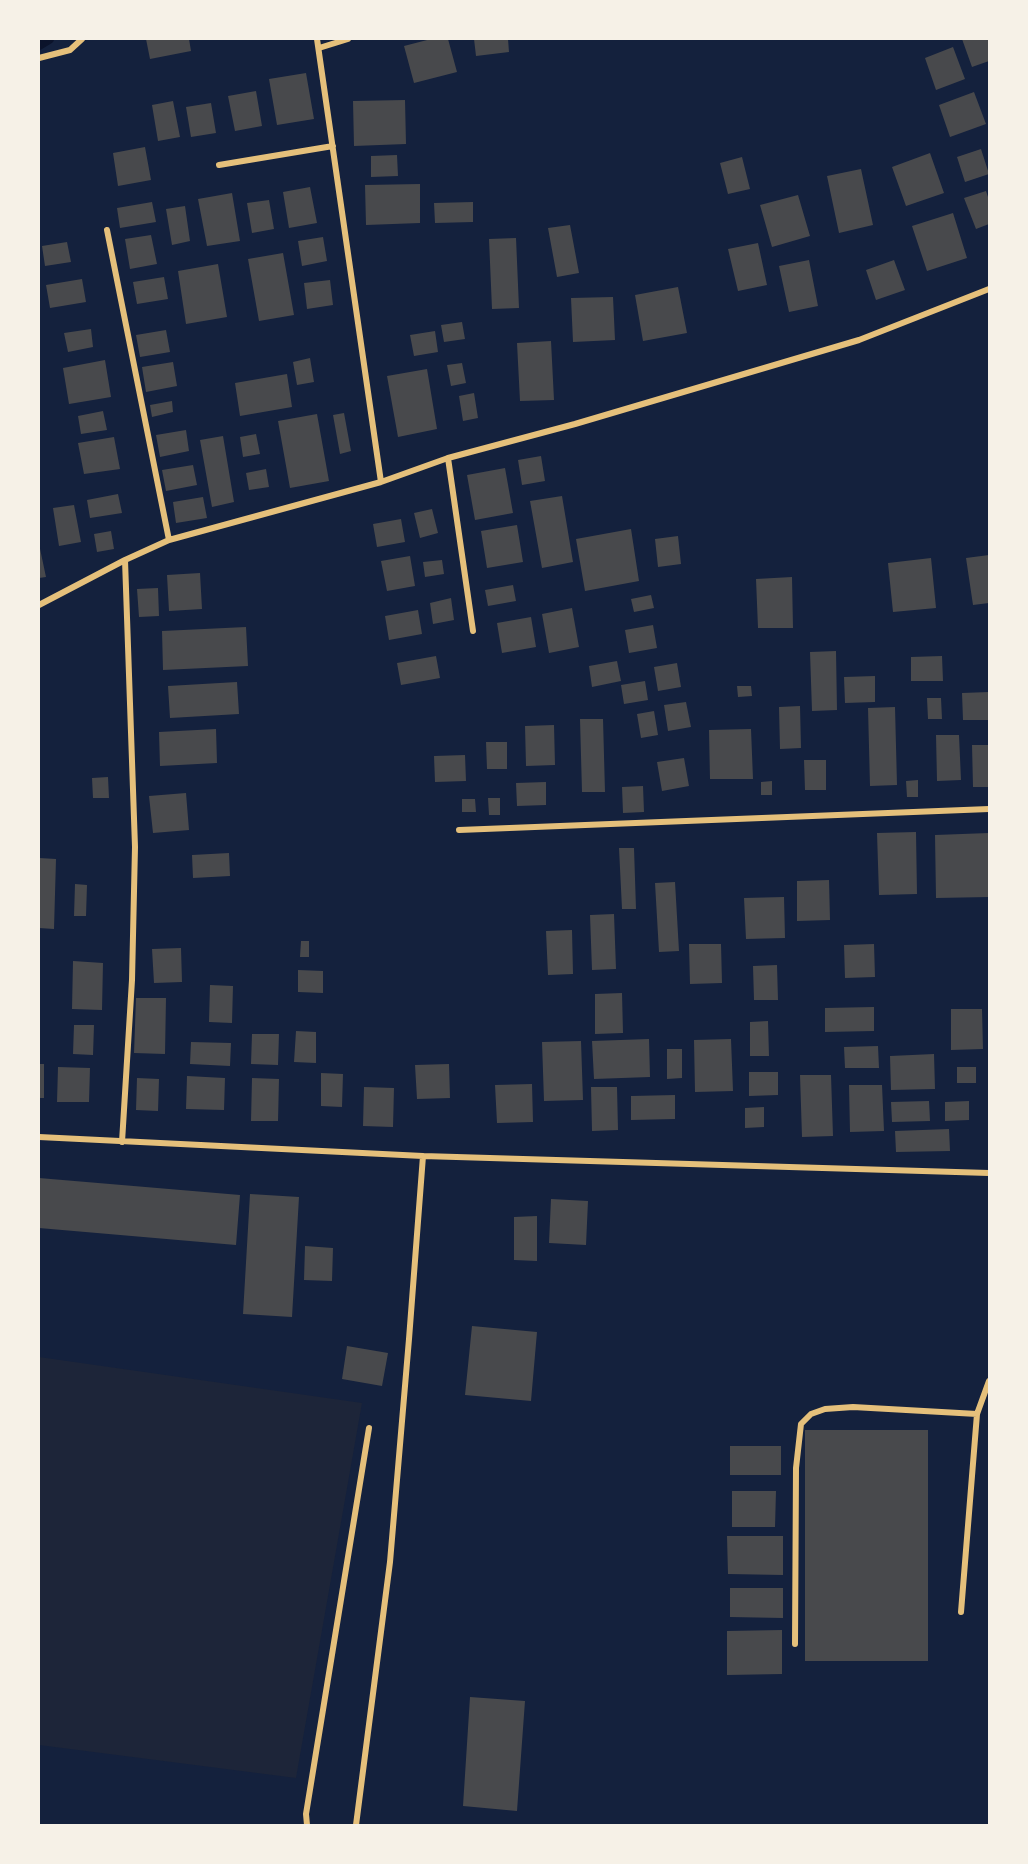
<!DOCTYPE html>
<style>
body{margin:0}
#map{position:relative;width:1028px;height:1864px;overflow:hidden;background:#14213d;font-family:"Golos Text",sans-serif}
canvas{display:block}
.frame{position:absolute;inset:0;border:40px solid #f6f1e7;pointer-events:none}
</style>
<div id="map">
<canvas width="1028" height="1864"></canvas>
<div class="frame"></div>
</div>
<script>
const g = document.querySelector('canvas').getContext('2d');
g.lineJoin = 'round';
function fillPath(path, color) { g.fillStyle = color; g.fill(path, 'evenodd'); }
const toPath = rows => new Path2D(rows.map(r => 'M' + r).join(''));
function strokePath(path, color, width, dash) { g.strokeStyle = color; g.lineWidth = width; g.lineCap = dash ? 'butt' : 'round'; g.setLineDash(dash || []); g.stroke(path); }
const green = toPath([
 [39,1357,362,1403,296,1778,39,1745]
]);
const stream = toPath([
 [39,45,49,39]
]);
const building = toPath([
 [146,39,189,39,191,51,150,59],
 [431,39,448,39,457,72,414,83,404,46],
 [474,39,508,39,509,52,476,56],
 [962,39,989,39,989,61,972,67],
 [953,47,965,79,936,90,925,58],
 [306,73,314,119,277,125,269,79],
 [256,91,262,126,235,131,228,96],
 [974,92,986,124,950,137,939,105],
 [405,100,406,144,354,146,353,101],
 [173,101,180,137,158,141,152,105],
 [211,103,216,133,191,137,186,107],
 [145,147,151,180,118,186,113,153],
 [981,149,989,174,965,182,957,157],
 [930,153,944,193,906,206,892,167],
 [397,155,398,176,371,177,371,156],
 [742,157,750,189,728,194,720,163],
 [861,169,873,225,839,233,827,176],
 [420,184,420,223,366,225,365,185],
 [310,187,317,223,289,228,283,192],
 [986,191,989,200,989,224,976,229,964,198],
 [232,193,240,241,207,246,198,199],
 [798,195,810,236,772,247,760,205],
 [269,200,274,229,252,233,247,203],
 [152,202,156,222,120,228,117,208],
 [473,202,473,222,435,223,434,203],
 [185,206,190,241,172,245,166,209],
 [953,213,967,258,927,271,912,226],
 [570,225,579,273,557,277,548,228],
 [151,235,157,264,130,269,125,239],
 [323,237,327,261,302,266,298,241],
 [516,238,519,308,492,309,489,239],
 [67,242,71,262,45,266,42,246],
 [758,243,767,285,738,291,728,249],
 [283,253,294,315,259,321,248,259],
 [809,260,818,306,789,312,779,266],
 [894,260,905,290,876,300,866,270],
 [218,264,227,317,186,324,178,271],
 [164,277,168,299,137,304,133,282],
 [82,279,86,302,50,308,46,285],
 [330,280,333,305,307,309,304,283],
 [678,287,687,333,643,341,635,295],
 [613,297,615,340,573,342,571,298],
 [462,322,465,339,444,342,441,325],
 [91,329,93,347,68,352,64,333],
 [166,330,170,352,140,357,136,335],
 [435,331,438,352,414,356,410,335],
 [551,341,554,400,520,401,517,343],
 [310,358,314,382,297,385,293,362],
 [105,360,111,397,69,404,63,368],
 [173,362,177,386,146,392,142,367],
 [462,363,466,383,451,386,447,365],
 [427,369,437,429,398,437,387,376],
 [287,374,292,407,240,416,235,383],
 [474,393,478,418,463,421,459,396],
 [172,401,173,412,152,417,150,405],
 [103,411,107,430,81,434,78,416],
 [344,413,351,451,340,454,333,415],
 [317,414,329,481,290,488,278,421],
 [186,430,189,451,160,457,156,435],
 [256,434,260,454,243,457,240,437],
 [223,436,234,502,212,507,200,440],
 [114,437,120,469,84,474,78,443],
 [541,456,545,481,522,485,518,460],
 [193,465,197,485,166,491,162,470],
 [505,468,513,513,475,520,467,475],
 [266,469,269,487,249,490,246,473],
 [118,494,122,513,90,518,87,500],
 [562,496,573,562,542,568,530,501],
 [203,497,207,518,176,523,173,502],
 [74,505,81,542,59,546,53,508],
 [432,509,438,533,420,538,414,513],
 [401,519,405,542,377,547,373,524],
 [517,525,523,562,487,568,481,531],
 [631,529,639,581,585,591,576,539],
 [111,531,114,549,97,552,94,534],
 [678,536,681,564,658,567,655,539],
 [39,544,46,577,39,578],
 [989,555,989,603,973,605,966,558],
 [410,556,415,586,387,591,381,561],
 [931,558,936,608,893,612,888,563],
 [442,560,444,574,425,577,423,562],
 [200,573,202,609,169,611,167,575],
 [792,577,793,628,758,628,756,579],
 [513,585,516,601,488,606,485,590],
 [158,588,159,616,139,617,137,589],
 [651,595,654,608,634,612,631,599],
 [451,598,454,620,433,624,430,603],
 [572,608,579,647,549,653,542,614],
 [418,610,422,634,389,640,385,616],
 [531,617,536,647,502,653,497,623],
 [653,625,657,648,629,653,625,630],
 [246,627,248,666,163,670,162,631],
 [836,651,837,710,812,711,810,652],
 [436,656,440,678,401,685,397,663],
 [942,656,943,681,911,681,911,657],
 [617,661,621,681,592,687,589,666],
 [677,663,681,687,658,691,654,667],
 [875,676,875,702,845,703,844,677],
 [645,681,648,700,624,704,621,685],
 [237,682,239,714,170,718,168,686],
 [737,686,751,686,752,696,738,697],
 [989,692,989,720,963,720,962,693],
 [927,698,941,698,942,719,928,719],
 [686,702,691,727,668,731,664,705],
 [800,706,801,748,780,749,779,707],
 [895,707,897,785,870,786,868,708],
 [654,711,658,735,641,738,637,714],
 [580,719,603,719,605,792,582,792],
 [554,725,555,765,526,766,525,726],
 [216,729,217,763,160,766,159,732],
 [751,729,753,779,710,779,709,730],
 [936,735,959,735,961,780,937,781],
 [486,742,507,742,507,769,487,769],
 [972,745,989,745,989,787,973,787],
 [465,755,466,781,435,782,434,756],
 [684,758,689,786,662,791,657,762],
 [804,760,826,760,826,790,805,790],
 [108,777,109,798,93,798,92,778],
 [918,780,918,797,907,797,906,781],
 [772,781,772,795,761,795,761,782],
 [546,782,546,805,517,806,516,783],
 [643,786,644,812,623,813,622,787],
 [186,793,189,830,153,833,149,796],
 [488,798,500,798,500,815,489,815],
 [462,799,475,799,476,812,462,812],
 [916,832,917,894,879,895,877,833],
 [989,833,989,897,936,898,935,835],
 [619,848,634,848,636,909,622,909],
 [229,853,230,876,193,878,192,855],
 [39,858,56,859,54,929,39,928],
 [829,880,830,920,797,921,797,881],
 [675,882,679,951,659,952,655,883],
 [75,884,87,885,86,916,74,916],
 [784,897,785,938,746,939,744,898],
 [614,914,616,969,592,970,590,915],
 [572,930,573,974,548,975,546,931],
 [301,941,309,941,309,957,300,957],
 [689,944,721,944,722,983,690,984],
 [874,944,875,977,845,978,844,945],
 [181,948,182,982,154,983,152,949],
 [73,961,103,963,102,1010,72,1009],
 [777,965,778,1000,754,1000,753,966],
 [298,970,323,971,323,993,298,992],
 [210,985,233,986,232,1023,209,1022],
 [622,993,623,1033,595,1034,595,994],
 [136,998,166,998,165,1054,134,1053],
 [874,1007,874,1031,825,1032,825,1008],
 [951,1009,982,1009,983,1049,951,1050],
 [768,1021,769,1056,750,1056,750,1022],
 [74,1025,94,1025,93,1055,73,1054],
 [296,1031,316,1032,316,1063,294,1062],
 [252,1034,279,1034,278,1065,251,1064],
 [649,1039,650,1077,594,1079,592,1041],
 [731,1039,733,1091,695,1092,694,1040],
 [581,1041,583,1100,544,1101,542,1042],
 [191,1042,231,1043,230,1066,190,1064],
 [878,1046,879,1068,845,1068,844,1047],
 [667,1049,682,1049,682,1078,667,1079],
 [934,1054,935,1089,891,1090,890,1056],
 [39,1064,44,1064,44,1098,39,1098],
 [449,1064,450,1098,417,1099,415,1065],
 [58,1067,90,1068,89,1102,57,1102],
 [957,1067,976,1067,976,1083,957,1083],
 [749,1072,778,1072,778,1095,749,1096],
 [321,1073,343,1074,342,1107,321,1106],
 [800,1075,831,1075,833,1136,802,1137],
 [187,1076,225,1078,224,1110,186,1109],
 [137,1078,159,1079,158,1111,136,1110],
 [252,1078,279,1079,278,1121,251,1121],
 [532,1084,533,1122,497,1123,495,1085],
 [849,1085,882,1085,884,1131,850,1132],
 [364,1087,394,1088,393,1127,363,1126],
 [591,1087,617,1087,618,1130,592,1131],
 [675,1095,675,1119,631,1120,631,1096],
 [929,1101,930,1121,892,1122,891,1102],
 [969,1101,969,1120,945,1121,945,1102],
 [764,1107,764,1127,745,1128,745,1108],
 [949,1129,950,1151,896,1152,895,1131],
 [39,1178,240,1195,236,1245,39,1228],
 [250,1194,299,1197,292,1317,243,1314],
 [551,1199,588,1201,586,1245,549,1243],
 [537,1216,537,1261,514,1260,514,1217],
 [305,1246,333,1248,332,1281,304,1280],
 [472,1326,537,1332,531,1401,465,1395],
 [347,1346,388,1353,382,1386,342,1379],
 [805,1430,928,1430,928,1661,805,1661],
 [730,1446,781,1446,781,1475,730,1475],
 [732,1491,776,1491,775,1527,732,1527],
 [727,1536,783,1536,783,1575,728,1574],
 [730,1588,783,1588,783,1618,730,1617],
 [782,1630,782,1674,727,1675,727,1631],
 [470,1697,525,1701,517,1811,463,1806]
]);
const minor = toPath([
 [317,39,381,482],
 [319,48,348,39],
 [39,58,70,50,82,39],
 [219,165,333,146],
 [107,230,169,540],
 [448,458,473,631],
 [39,605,125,560,169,540,381,482,448,458,575,424,859,340,989,289],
 [459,830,989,809],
 [39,1137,423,1156,989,1173],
 [122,1142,132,980,135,847,125,560],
 [961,1612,977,1414],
 [795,1644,796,1468,801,1424,811,1414,825,1409,853,1407,977,1414,989,1381],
 [307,1825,306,1814,369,1428],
 [356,1825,390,1562,409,1339,423,1156]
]);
fillPath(green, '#1d2539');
strokePath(stream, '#0b132b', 10);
fillPath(building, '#48494c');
strokePath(minor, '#e5c07b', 6);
</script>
